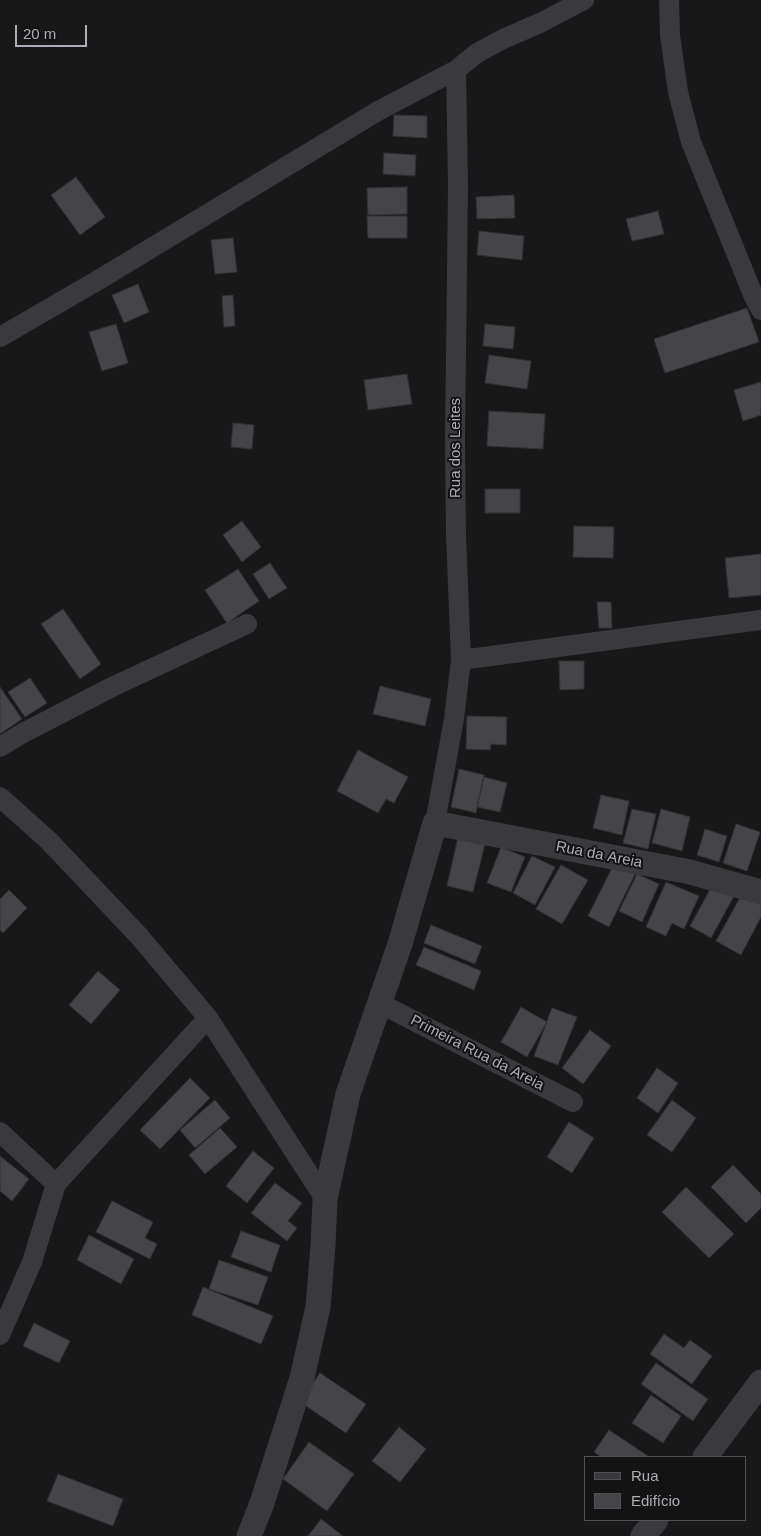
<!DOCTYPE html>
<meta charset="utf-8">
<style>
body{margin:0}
#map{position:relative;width:761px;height:1536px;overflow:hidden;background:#181819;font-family:Helvetica,sans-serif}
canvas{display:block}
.legend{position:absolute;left:584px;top:1456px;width:162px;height:65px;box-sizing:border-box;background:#131314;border:1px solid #505156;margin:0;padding:6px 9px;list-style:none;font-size:15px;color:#abadb8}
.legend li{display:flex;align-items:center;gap:10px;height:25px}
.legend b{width:25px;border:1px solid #505156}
.scale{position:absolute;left:15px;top:25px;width:72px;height:22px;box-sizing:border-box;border:2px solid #abadb8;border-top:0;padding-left:6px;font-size:15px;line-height:18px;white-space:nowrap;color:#abadb8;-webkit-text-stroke:4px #131314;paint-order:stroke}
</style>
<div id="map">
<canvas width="761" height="1536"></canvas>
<ul class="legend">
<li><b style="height:6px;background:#39393e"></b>Rua</li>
<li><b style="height:14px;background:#454549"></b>Edifício</li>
</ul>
<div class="scale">20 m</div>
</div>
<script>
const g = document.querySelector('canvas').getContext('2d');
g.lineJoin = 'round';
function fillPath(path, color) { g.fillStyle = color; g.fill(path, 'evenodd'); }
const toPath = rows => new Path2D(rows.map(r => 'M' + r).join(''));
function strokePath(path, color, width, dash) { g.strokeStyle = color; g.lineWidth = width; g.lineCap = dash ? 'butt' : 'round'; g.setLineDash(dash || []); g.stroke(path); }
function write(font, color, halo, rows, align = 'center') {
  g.font = font + ' Helvetica,sans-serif'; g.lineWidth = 4; g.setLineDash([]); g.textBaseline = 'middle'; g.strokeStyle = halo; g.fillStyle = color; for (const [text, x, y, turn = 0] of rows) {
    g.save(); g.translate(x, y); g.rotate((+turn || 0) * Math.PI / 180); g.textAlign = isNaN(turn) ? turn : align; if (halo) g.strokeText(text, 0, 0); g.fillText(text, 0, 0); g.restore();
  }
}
const building = toPath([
 [394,115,427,116,427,138,393,136,394,115],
 [384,153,416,155,415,176,383,174,384,153],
 [76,177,105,217,80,235,51,195,76,177],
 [407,187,407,214,368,215,367,188,407,187],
 [514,195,515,218,477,219,476,197,514,195],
 [658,211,664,234,632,241,626,219,658,211],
 [367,216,407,216,407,238,368,238,367,216],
 [479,231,524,236,522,260,477,255,479,231],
 [233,238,237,272,215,274,211,240,233,238],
 [138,284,149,312,124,323,112,295,138,284],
 [233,295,235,326,224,327,222,296,233,295],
 [747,308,759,342,665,373,654,339,747,308],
 [116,324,128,363,102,371,89,332,116,324],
 [485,324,515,327,513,349,483,346,485,324],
 [489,355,531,361,527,389,485,383,489,355],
 [407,374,412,404,368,410,364,380,407,374],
 [761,382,761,415,743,421,734,390,761,382],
 [489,411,545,414,543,449,487,446,489,411],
 [233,423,254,425,252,449,231,447,233,423],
 [485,489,520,489,520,513,485,513,485,489],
 [242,521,261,547,242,562,223,535,242,521],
 [574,526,614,527,613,558,573,557,574,526],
 [761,554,761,595,729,598,725,558,761,554],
 [270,563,287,588,269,599,253,574,270,563],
 [238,569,259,601,227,623,205,590,238,569],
 [597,602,611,602,612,628,599,628,597,602],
 [63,609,101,664,80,679,41,624,63,609],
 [559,661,584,661,584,689,560,690,559,661],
 [30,678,47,703,25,717,8,692,30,678],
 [380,686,431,699,425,726,373,714,380,686],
 [0,687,22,719,0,734,0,687],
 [467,716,507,717,506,745,491,744,490,750,466,749,467,716],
 [358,750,408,777,394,803,386,799,378,813,337,791,358,750],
 [459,769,484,775,476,813,451,807,459,769],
 [484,777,507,783,500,812,477,807,484,777],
 [601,795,629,801,622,835,593,828,601,795],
 [632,809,656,814,648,849,623,843,632,809],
 [661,809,690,817,682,851,652,843,661,809],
 [736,824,760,832,747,871,723,863,736,824],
 [705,829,727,836,719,862,697,855,705,829],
 [458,837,485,844,473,892,447,886,458,837],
 [501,847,525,857,511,892,487,883,501,847],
 [532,856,555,867,535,905,513,893,532,856],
 [614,864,635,874,609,927,588,916,614,864],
 [561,865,588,880,562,924,536,909,561,865],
 [637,874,659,884,642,922,619,911,637,874],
 [666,882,699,896,684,929,672,923,666,936,646,927,666,882],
 [713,884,734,896,711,938,690,926,713,884],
 [9,890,27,908,3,933,0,930,0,899,9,890],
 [742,894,761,904,761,917,741,955,716,941,742,894],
 [431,925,482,946,475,964,424,943,431,925],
 [424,947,481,971,474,990,416,965,424,947],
 [98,971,120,990,91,1024,69,1005,98,971],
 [521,1007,547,1022,527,1057,501,1042,521,1007],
 [552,1008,577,1017,558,1065,534,1056,552,1008],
 [590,1030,611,1046,583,1084,562,1068,590,1030],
 [657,1068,678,1083,658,1113,637,1098,657,1068],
 [190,1078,210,1098,160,1149,140,1130,190,1078],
 [215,1100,230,1118,195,1148,180,1130,215,1100],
 [672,1100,696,1118,672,1152,647,1135,672,1100],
 [569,1122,594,1138,572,1173,547,1157,569,1122],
 [220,1128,237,1147,205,1174,189,1155,220,1128],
 [253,1151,274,1168,247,1203,226,1186,253,1151],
 [0,1156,29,1179,12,1201,0,1191,0,1156],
 [733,1165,761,1194,761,1208,746,1223,711,1187,733,1165],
 [275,1183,302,1203,288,1221,297,1228,287,1241,251,1213,275,1183],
 [686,1187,734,1234,709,1258,662,1212,686,1187],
 [112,1201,153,1222,145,1238,157,1244,150,1259,96,1232,112,1201],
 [241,1231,280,1245,271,1272,231,1257,241,1231],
 [89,1235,134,1259,121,1284,77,1260,89,1235],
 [219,1260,268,1277,258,1305,209,1289,219,1260],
 [203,1287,273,1316,261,1344,192,1315,203,1287],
 [34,1323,70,1341,59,1363,23,1346,34,1323],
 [664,1334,684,1348,690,1340,712,1356,692,1384,650,1354,664,1334],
 [656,1363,708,1399,693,1421,641,1384,656,1363],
 [320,1373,366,1404,346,1433,300,1402,320,1373],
 [651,1395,681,1416,663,1443,632,1423,651,1395],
 [399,1427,426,1449,400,1482,372,1461,399,1427],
 [609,1430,648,1456,647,1457,601,1457,594,1452,609,1430],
 [309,1442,354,1474,327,1511,283,1479,309,1442],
 [58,1474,123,1499,113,1526,47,1501,58,1474],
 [321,1519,343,1536,308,1536,321,1519]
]);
const minor = toPath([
 [669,0,670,35,678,92,691,142,754,297,761,310],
 [0,337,100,279,378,111,456,70,477,53,503,39,540,23,584,0],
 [461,660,761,620],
 [0,747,23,733,112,687,247,624],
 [0,797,49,841,139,936,208,1018,325,1199],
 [435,823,454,719,461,660,456,535,455,439,458,185,456,70],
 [381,1004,573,1102],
 [0,1132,56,1184],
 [0,1335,32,1262,56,1184,208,1018]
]);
const tertiary = toPath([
 [705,1457,761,1382],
 [249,1536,262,1503,302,1378,318,1307,323,1245,325,1199,348,1094,400,944,435,823,690,872,761,892],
 [643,1536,656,1520]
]);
const streetNames = [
 ["Rua dos Leites",456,448,-90],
 ["Rua da Areia",599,855,11],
 ["Primeira Rua da Areia",477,1053,27]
];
fillPath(building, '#454549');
strokePath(building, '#323235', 1);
strokePath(minor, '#39393e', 20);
strokePath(tertiary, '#39393e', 25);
write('15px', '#abadb8', '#131314', streetNames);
</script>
